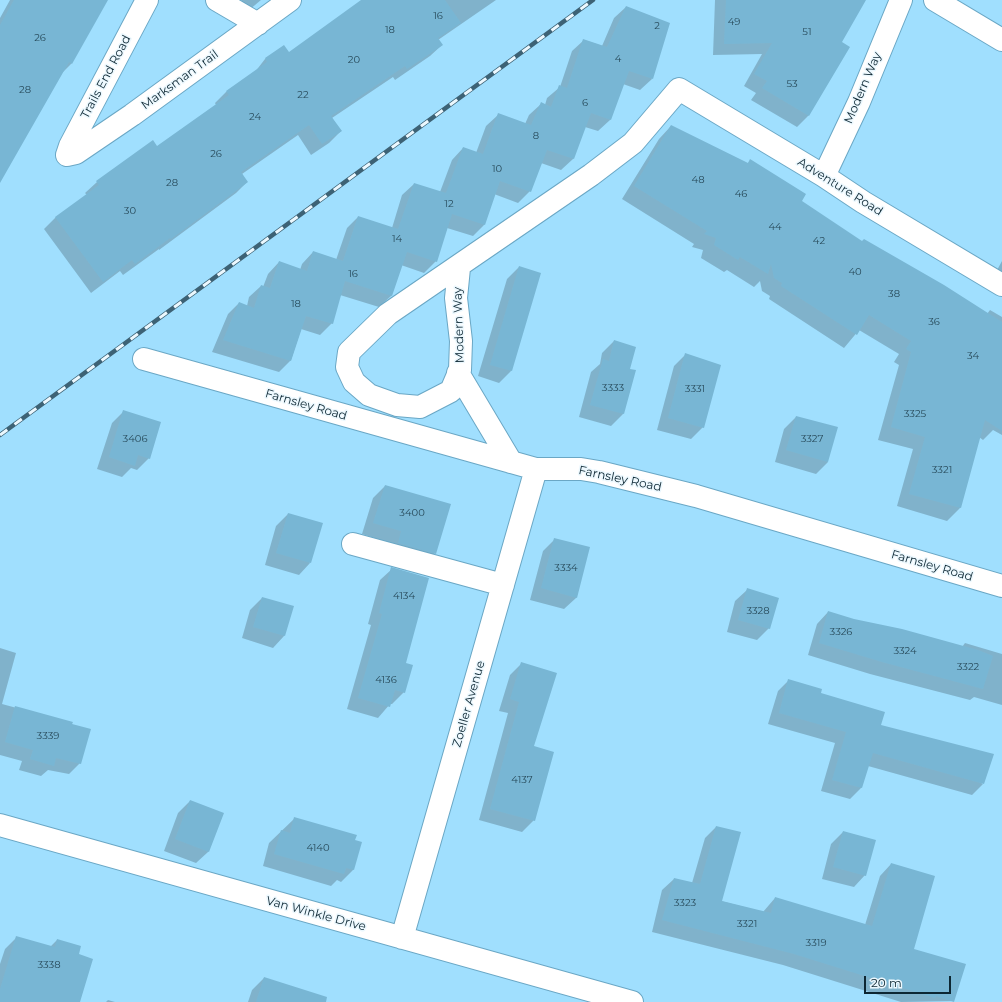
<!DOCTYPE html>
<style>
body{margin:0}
#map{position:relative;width:1002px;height:1002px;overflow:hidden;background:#a0dffe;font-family:Montserrat,sans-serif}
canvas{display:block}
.scale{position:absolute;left:864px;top:976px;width:87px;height:18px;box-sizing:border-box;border:2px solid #0d2733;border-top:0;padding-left:5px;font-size:12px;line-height:14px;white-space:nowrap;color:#0d2733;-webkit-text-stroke:3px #ecf8fe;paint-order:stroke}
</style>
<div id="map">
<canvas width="1002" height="1002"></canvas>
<div class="scale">20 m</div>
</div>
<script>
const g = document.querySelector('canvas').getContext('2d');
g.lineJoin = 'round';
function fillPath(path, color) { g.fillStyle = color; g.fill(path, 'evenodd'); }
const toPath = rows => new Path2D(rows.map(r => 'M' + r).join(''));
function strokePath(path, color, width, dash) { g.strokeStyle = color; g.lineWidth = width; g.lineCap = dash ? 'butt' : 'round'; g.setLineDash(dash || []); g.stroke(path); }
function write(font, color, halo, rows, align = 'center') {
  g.font = font + ' Montserrat,sans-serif'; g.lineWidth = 3; g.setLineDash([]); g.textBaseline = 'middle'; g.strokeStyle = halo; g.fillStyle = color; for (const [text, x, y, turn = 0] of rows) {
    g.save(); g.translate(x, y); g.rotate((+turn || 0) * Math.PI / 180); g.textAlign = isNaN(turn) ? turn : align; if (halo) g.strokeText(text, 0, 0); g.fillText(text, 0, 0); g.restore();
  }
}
const shadow = toPath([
 [10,0,107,0,71,64,62,73,0,180,0,18],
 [241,0,261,0,249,10],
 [363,0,496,0,438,40,442,45,430,56,395,80,393,77,332,118,341,131,329,143,311,155,298,135,242,174,247,182,236,193,159,250,159,249,123,275,120,271,91,293,44,229,56,217,87,195,85,193,97,182,157,147,216,105,215,103,226,92,255,72,265,59,284,47,288,54],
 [715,0,865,0,840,42,848,48,808,116,797,127,751,100,756,93,744,86,762,54,713,55],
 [626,7,652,79,640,90,623,84,610,120,598,131,585,127,573,159,561,170,541,163,530,191,518,203,494,194,484,225,473,236,447,228,436,261,424,273,401,265,391,296,379,307,340,295,332,323,320,335,301,329,291,360,279,372,212,352,228,314,239,303,247,306,249,297,261,286,263,287,268,274,279,262,300,270,302,264,313,252,336,260,347,228,358,217,392,228,402,195,414,184,440,192,452,160,463,148,476,153,486,126,498,115,525,124,529,115,541,104,545,105,547,98,560,87,572,51,584,40,602,46,614,18],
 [671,126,747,164,750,161,801,201,862,242,987,314,990,310,1002,317,1002,435,993,430,983,440,979,437,960,508,947,521,897,506,913,449,878,440,899,365,894,362,899,354,859,330,844,348,769,299,770,296,762,291,760,281,754,287,727,270,724,272,701,258,703,250,692,247,694,244,622,199,659,139],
 [1002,261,1002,275,996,272],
 [519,267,511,371,499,383,478,376,507,279],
 [614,341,629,370,634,371,623,414,611,426,579,417,591,372,600,364,602,353],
 [686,354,703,427,691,439,657,430,674,366],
 [123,412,149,458,137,470,131,468,122,477,97,469,112,423],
 [796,417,828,462,816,474,775,462,784,429],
 [385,486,435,553,423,565,387,555,390,543,362,534,373,498],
 [288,514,310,563,299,575,265,565,276,526],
 [555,539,589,548,576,598,564,609,530,600,543,551],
 [392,569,405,664,404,692,392,704,390,704,378,718,347,709,371,625,368,624,380,580],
 [747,590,769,628,757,640,727,632,735,601],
 [262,598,293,607,284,636,273,648,242,638,250,610],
 [828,612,854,620,962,647,965,643,1002,654,1002,705,974,697,970,700,870,674,808,655,817,624],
 [0,648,16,653,2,704,72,723,80,763,69,774,48,770,41,776,19,770,22,761,0,755],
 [521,664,533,747,534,820,522,832,479,820,508,713,499,711,510,675],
 [789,680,820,693,983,784,972,795,868,766,861,788,850,799,821,791,835,743,768,724,778,691],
 [190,801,223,814,208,852,196,863,164,851,178,813],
 [295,818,360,843,353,870,341,882,337,880,331,886,263,866,269,843],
 [716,827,721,901,763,912,775,898,865,925,880,876,891,864,913,949,954,1001,901,1002,783,965,652,932,662,890,674,879,692,883,705,838],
 [843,832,865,875,854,887,822,879,831,844],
 [17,937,50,947,57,940,73,1002,0,1002,0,964,5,949],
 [264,978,301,1002,248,1002,252,990],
 [108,1000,115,1002,106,1002]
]);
const building = toPath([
 [14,0,108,0,72,64,69,62,0,183,0,25],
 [361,0,445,0,461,23,438,38,443,45,407,69,405,66,331,116,342,131,322,144,309,125,241,172,248,182,171,239,170,238,135,264,132,260,103,282,55,217,99,185,96,181,153,140,157,146,229,95,226,91,267,62,265,58,284,45,289,52],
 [726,0,866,0,842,42,850,47,809,116,762,88,767,81,754,74,772,43,724,44],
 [626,6,670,23,653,79,629,71,611,120,591,113,574,159,547,150,531,192,500,181,485,225,452,214,437,262,407,252,392,296,345,281,333,324,306,316,291,361,223,340,239,302,254,308,261,285,270,288,279,261,307,271,313,251,343,261,358,216,398,229,414,183,446,193,463,147,483,154,498,113,531,125,541,102,551,107,559,85,567,88,583,39,607,47],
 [671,125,748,163,750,159,806,194,802,201,862,241,864,239,944,285,1002,322,1002,431,985,420,961,508,909,494,925,437,891,427,911,352,906,349,911,341,869,315,857,335,781,286,782,283,774,278,771,264,768,274,740,257,738,260,714,245,716,238,704,234,707,231,634,186],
 [519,266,541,273,512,371,490,365],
 [614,340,636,347,630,369,636,370,624,414,590,405,603,359,609,361],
 [685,353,721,365,704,428,668,418],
 [123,410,161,422,150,459,138,455,135,466,109,457],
 [796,416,838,427,828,462,786,450],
 [385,485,451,504,436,554,398,543,401,531,373,523],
 [288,513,323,523,311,563,276,553],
 [554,538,590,547,577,598,541,588],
 [391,567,429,578,406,663,413,665,405,693,395,690,390,707,358,698,382,614,379,613],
 [747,588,779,598,770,629,738,620],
 [262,597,294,606,285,636,253,627],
 [828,611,854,619,902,629,978,650,993,656,983,689,882,662,819,643],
 [521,662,557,673,534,746,554,752,535,821,490,809,519,702,510,699],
 [788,679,822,689,821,693,885,712,881,725,994,754,984,784,873,753,862,788,832,780,846,732,779,713],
 [15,706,73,722,72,724,91,729,81,764,56,758,54,766,30,759,33,750,5,742],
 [190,800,224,813,209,852,175,839],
 [294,817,357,835,355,840,362,842,354,870,346,868,344,874,274,854,281,830,290,833],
 [716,826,741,832,722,901,771,913,775,897,872,926,891,863,935,876,914,949,966,964,954,1002,936,996,935,998,794,954,662,920,674,878,700,884],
 [843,831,876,840,866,876,833,867],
 [16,936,55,947,57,939,81,946,79,954,93,959,80,1002,0,1002,0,989],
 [264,977,327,997,326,1002,256,1002]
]);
const minor = toPath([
 [217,0,258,24],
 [935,0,1002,40],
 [67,155,76,153,132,115,290,0],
 [67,155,70,146,147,0],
 [824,176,859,102,901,0],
 [459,268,456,298,461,341,460,370,451,391,420,407,397,405,369,395,354,382,347,367,349,352,388,314,591,175,633,143,679,89,824,176,863,202,1002,285],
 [144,359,536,469,581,469,599,472,696,496,1002,586],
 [458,373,511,462],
 [353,544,503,585],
 [0,825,632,1002],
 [402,938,536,469]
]);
const rail = toPath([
 [0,435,593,0]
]);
const numberNames = [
 ["16",438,16],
 ["49",734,22],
 ["2",657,26],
 ["18",390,30],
 ["51",807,32],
 ["26",40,38],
 ["4",618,59],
 ["20",354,60],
 ["53",792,84],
 ["28",25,90],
 ["22",303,95],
 ["6",585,103],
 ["24",255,117],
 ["8",536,136],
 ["26",216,154],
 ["10",497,169],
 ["48",698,180],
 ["28",172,183],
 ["46",741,194],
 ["12",449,204],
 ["30",130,211],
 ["44",775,227],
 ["14",397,239],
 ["42",819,241],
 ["40",855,272],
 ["16",353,274],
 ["38",894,294],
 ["18",296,304],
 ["36",934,322],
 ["34",973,356],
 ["3333",613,388],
 ["3331",695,389],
 ["3325",915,414],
 ["3406",135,439],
 ["3327",812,439],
 ["3321",942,470],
 ["3400",412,513],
 ["3334",566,568],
 ["4134",404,596],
 ["3328",758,611],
 ["3326",841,632],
 ["3324",905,651],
 ["3322",968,667],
 ["4136",386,680],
 ["3339",48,736],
 ["4137",522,780],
 ["4140",318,848],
 ["3323",685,903],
 ["3321",747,924],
 ["3319",816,943],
 ["3338",49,965]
];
const streetNames = [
 ["Trails End Road",106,77,-62],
 ["Marksman Trail",180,80,-36],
 ["Modern Way",863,88,-67],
 ["Adventure Road",840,187,32],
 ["Modern Way",459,325,-92],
 ["Farnsley Road",306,405,16],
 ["Farnsley Road",620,479,12],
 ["Farnsley Road",932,566,16],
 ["Zoeller Avenue",469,704,-74],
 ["Van Winkle Drive",316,914,15]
];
fillPath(shadow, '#0003');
fillPath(building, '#78b6d4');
strokePath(minor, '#6aa7c5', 24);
strokePath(minor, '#fff', 22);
strokePath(rail, '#3d6275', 4.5);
strokePath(rail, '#ecf8fe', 3, [9]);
write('10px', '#284b5b', null, numberNames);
write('12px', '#0d2733', '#ecf8fe', streetNames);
</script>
